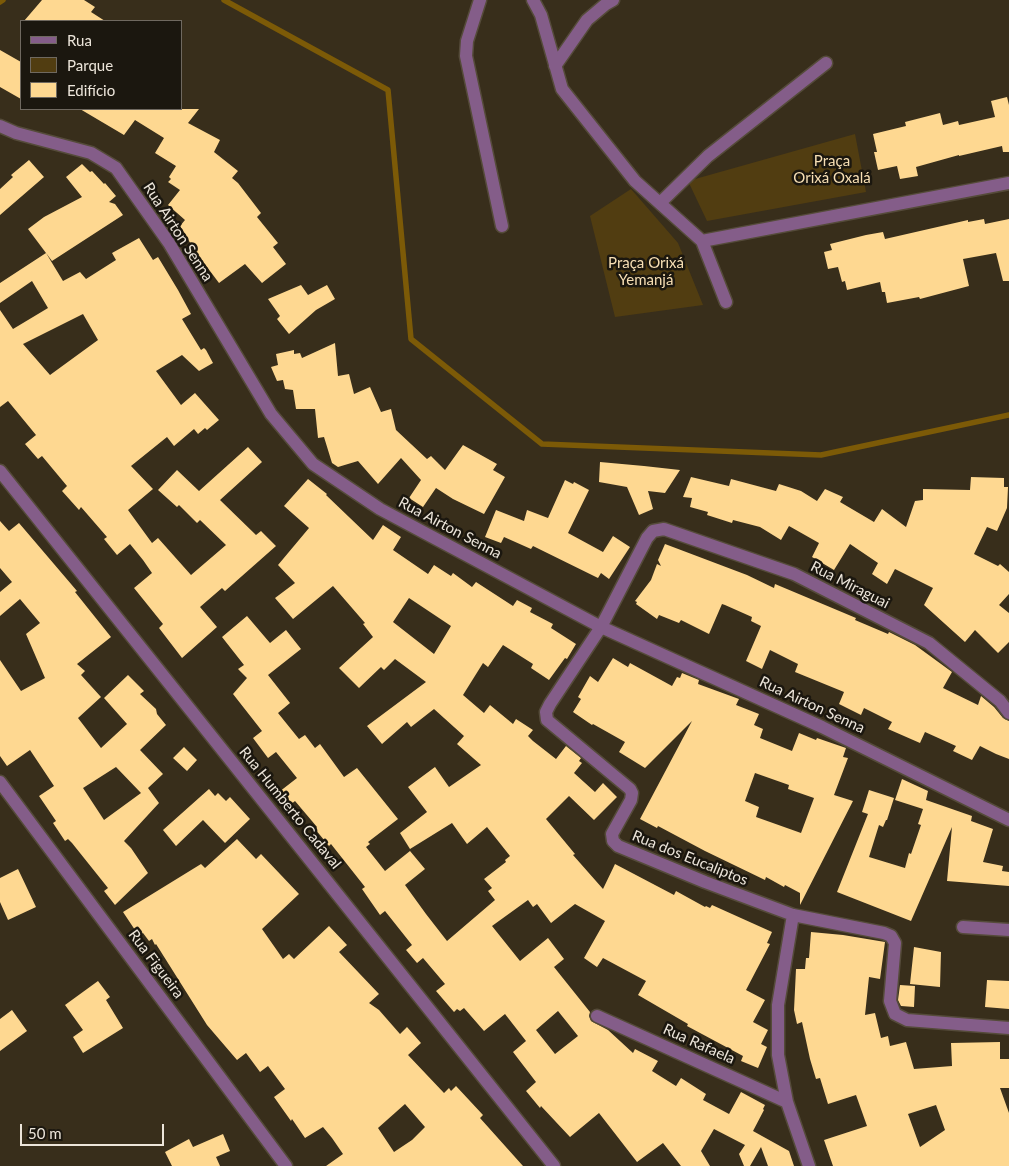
<!DOCTYPE html>
<meta charset="utf-8">
<style>
body{margin:0}
#map{position:relative;width:1009px;height:1166px;overflow:hidden;background:#382e1b;font-family:Lato,sans-serif}
canvas{display:block}
.legend{position:absolute;left:20px;top:20px;width:162px;height:90px;box-sizing:border-box;background:#1b170f;border:1px solid #6f6960;margin:0;padding:6px 9px;list-style:none;font-size:15px;color:#ece5da}
.legend li{display:flex;align-items:center;gap:10px;height:25px}
.legend b{width:25px;border:1px solid #6f6960}
.scale{position:absolute;left:20px;top:1124px;width:144px;height:22px;box-sizing:border-box;border:2px solid #ece5da;border-top:0;padding-left:6px;font-size:15px;line-height:18px;white-space:nowrap;color:#ece5da;-webkit-text-stroke:4px #1b170f;paint-order:stroke}
</style>
<div id="map">
<canvas width="1009" height="1166"></canvas>
<ul class="legend">
<li><b style="height:6px;background:#845d89"></b>Rua</li>
<li><b style="height:14px;background:#513d11"></b>Parque</li>
<li><b style="height:14px;background:#fed891"></b>Edifício</li>
</ul>
<div class="scale">50 m</div>
</div>
<script>
const g = document.querySelector('canvas').getContext('2d');
g.lineJoin = 'round';
function fillPath(path, color) { g.fillStyle = color; g.fill(path, 'evenodd'); }
const toPath = rows => new Path2D(rows.map(r => 'M' + r).join(''));
function strokePath(path, color, width, dash) { g.strokeStyle = color; g.lineWidth = width; g.lineCap = dash ? 'butt' : 'round'; g.setLineDash(dash || []); g.stroke(path); }
function write(font, color, halo, rows, align = 'center') {
  g.font = font + ' Lato,sans-serif'; g.lineWidth = 5; g.setLineDash([]); g.textBaseline = 'middle'; g.strokeStyle = halo; g.fillStyle = color; for (const [text, x, y, turn = 0] of rows) {
    g.save(); g.translate(x, y); g.rotate((+turn || 0) * Math.PI / 180); g.textAlign = isNaN(turn) ? turn : align; if (halo) g.strokeText(text, 0, 0); g.fillText(text, 0, 0); g.restore();
  }
}
const green = toPath([
 [855,134,866,192,707,221,688,181],
 [631,189,678,243,703,305,615,317,590,216]
]);
const stream = toPath([
 [224,0,388,90,411,339,542,444,821,455,1009,415],
 [0,2,3,0]
]);
const building = toPath([
 [42,0,84,0,95,7,91,12,105,21,24,21],
 [0,50,21,62,21,99,0,87],
 [1007,97,1009,105,1009,152,1003,152,1002,146,959,156,959,155,916,167,918,176,900,179,897,166,878,170,874,152,877,152,873,134,906,126,905,122,940,113,943,125,958,121,959,125,995,117,991,101],
 [80,109,199,109,188,123,220,140,214,152,238,171,232,178,238,183,261,213,257,217,278,243,273,247,286,264,262,283,245,264,219,283,195,251,180,226,185,220,168,205,180,190,168,182,171,179,169,177,176,166,155,153,164,138,135,120,124,135],
 [29,160,44,177,0,215,0,189,13,177,11,175],
 [82,164,90,172,92,171,104,184,105,183,116,196,109,202,115,204,123,215,52,261,28,229,44,217,82,197,66,177],
 [984,219,985,224,1009,219,1009,281,1003,281,996,253,963,259,969,286,920,299,919,297,887,303,885,292,882,292,880,282,847,290,845,281,842,282,838,267,828,269,824,252,832,250,830,244,866,235,883,232,885,239,968,220,968,222],
 [139,238,153,260,158,257,178,290,191,314,182,319,201,350,204,348,206,350,213,363,199,371,182,355,156,371,181,405,195,393,219,420,207,430,205,428,198,434,194,429,174,446,167,437,131,466,153,489,128,510,152,543,158,538,191,575,226,545,200,520,197,523,179,505,177,507,158,490,177,470,199,491,248,447,262,462,220,500,256,535,261,531,276,546,225,591,222,588,200,607,217,627,182,658,159,628,163,624,134,588,152,573,143,560,130,544,117,555,104,539,107,537,81,507,79,510,62,491,67,486,42,456,38,459,25,444,36,435,8,401,0,407,0,310,13,329,48,308,32,281,0,303,0,283,46,253,63,281,80,272,86,279,116,260,112,253],
 [83,314,98,340,50,375,23,344],
 [301,285,308,295,327,285,335,299,316,310,289,334,277,319,280,316,268,299],
 [335,343,338,376,349,374,354,394,370,387,381,412,391,409,396,430,427,459,431,456,445,470,463,445,497,464,493,470,505,477,484,514,453,499,436,488,423,507,409,498,421,480,401,458,378,484,358,461,338,467,332,463,324,437,318,438,315,409,296,409,293,390,285,389,283,380,277,381,271,367,278,365,276,354,294,350,294,354,300,353,302,358],
 [600,462,644,466,680,470,665,493,648,491,653,509,639,515,627,487,599,482],
 [691,477,729,486,731,479,776,491,779,484,801,491,817,501,825,489,843,497,840,502,874,522,882,509,906,527,915,501,923,500,923,489,970,490,971,477,1004,478,1004,487,1008,487,1007,508,997,531,987,527,974,554,998,566,1000,564,1009,572,1009,594,999,605,1009,613,1009,642,998,653,975,630,965,642,924,605,933,588,895,569,887,584,872,574,878,563,850,544,834,570,812,557,819,543,789,526,781,540,760,527,733,520,732,523,707,515,708,512,690,507,692,498,683,497],
 [308,479,327,494,326,495,373,540,383,525,401,537,393,550,428,574,434,565,451,576,453,573,472,587,476,582,513,606,517,600,532,608,530,612,553,624,551,628,576,644,567,659,565,658,549,680,531,668,533,664,503,645,488,667,483,663,463,695,484,713,490,705,513,724,516,719,533,730,528,736,533,741,556,759,566,746,581,758,579,761,582,763,574,773,595,792,603,783,617,797,594,820,569,796,546,819,575,854,573,855,603,889,615,864,674,895,676,891,705,907,706,906,710,908,712,905,772,932,767,943,770,944,746,990,765,1000,753,1022,768,1030,761,1044,767,1047,758,1068,741,1061,743,1056,687,1026,688,1024,638,995,646,981,603,958,597,967,584,958,605,921,575,904,551,923,537,904,533,907,528,900,492,926,520,961,548,938,564,959,554,967,590,1012,589,1016,591,1021,608,1030,633,1053,635,1049,658,1061,652,1071,676,1086,681,1078,706,1094,703,1100,729,1114,741,1092,765,1105,763,1109,764,1110,753,1131,789,1151,794,1166,768,1166,761,1147,750,1166,744,1166,739,1154,745,1145,714,1129,701,1151,710,1166,681,1166,663,1143,637,1162,599,1113,570,1137,541,1106,540,1108,526,1091,536,1082,513,1052,526,1041,505,1014,484,1031,464,1008,460,1011,457,1009,454,1012,436,991,445,984,423,958,417,963,406,950,412,945,385,911,380,915,362,889,365,887,331,844,329,846,315,829,317,827,295,801,290,805,279,792,297,778,276,752,268,758,253,738,262,731,233,694,247,678,238,669,244,665,222,637,247,616,270,643,286,630,301,649,268,675,290,703,278,713,299,739,305,735,315,748,320,744,344,777,357,768,398,819,368,842,370,844,366,847,385,871,410,851,425,869,405,885,426,914,447,941,495,900,488,891,492,888,484,879,506,862,505,860,510,856,487,827,467,844,452,823,410,849,400,833,427,812,408,787,435,767,449,787,481,765,457,744,464,736,434,709,411,727,407,722,382,744,367,726,426,682,395,659,384,670,381,667,359,688,339,668,373,637,363,624,365,623,333,586,293,619,275,598,295,583,278,565,309,528,284,506],
 [409,598,451,626,434,654,393,622],
 [558,1011,578,1036,555,1054,536,1030],
 [565,480,573,484,574,482,589,490,568,533,603,552,613,536,630,547,609,579,601,573,598,578,533,546,531,549,504,537,501,543,485,537,496,510,524,521,527,510,548,518],
 [0,521,9,531,19,523,77,591,75,592,111,637,77,664,85,671,81,675,101,697,78,718,101,748,127,724,104,698,128,675,144,691,140,694,156,709,157,714,166,725,140,750,163,774,148,788,159,803,124,841,131,848,148,873,115,905,104,891,108,888,72,843,68,839,65,841,53,823,56,821,39,796,54,786,30,750,7,766,0,756,0,660,21,691,45,678,26,634,40,623,20,599,0,616,0,592,12,582,0,568],
 [116,767,141,793,104,820,83,788],
 [665,544,747,575,774,588,775,584,856,618,855,620,888,634,889,632,915,645,952,672,943,688,978,705,981,696,994,707,1003,718,1009,721,1009,759,996,754,980,746,972,760,953,751,956,746,925,732,920,743,888,729,892,722,864,708,861,715,839,704,844,692,795,672,798,664,770,650,762,669,746,661,761,626,751,621,752,617,725,605,722,604,709,634,681,620,679,623,659,615,657,619,636,604,637,602,635,601,651,580,657,564,661,566,658,560],
 [613,658,628,667,630,663,672,686,677,677,680,678,682,673,699,680,698,684,739,699,736,705,759,714,754,725,763,729,760,738,792,751,799,733,816,740,817,738,846,748,843,757,848,758,834,795,853,801,800,905,800,893,785,885,784,887,766,877,765,880,705,851,658,826,657,828,640,819,692,721,645,768,619,752,625,742,593,724,592,725,573,712,581,699,578,697,590,676,598,682],
 [755,773,789,785,788,789,814,798,801,833,756,817,759,807,745,801],
 [184,747,197,760,187,771,173,758],
 [902,779,928,791,926,800,972,816,971,821,993,829,983,862,1003,866,1002,871,1009,872,1009,886,947,881,952,827,911,921,837,892,868,814,862,812,869,790,894,798,887,820,886,820,883,827,879,825,869,857,905,868,909,853,911,854,921,825,918,824,923,809,895,800],
 [209,789,215,796,218,793,226,801,230,797,250,819,225,843,203,820,176,846,163,830],
 [237,839,256,859,261,854,299,894,262,929,283,959,289,954,294,959,329,926,347,945,339,952,379,994,369,1003,379,1010,400,1034,407,1027,421,1043,408,1055,444,1093,449,1088,451,1091,456,1086,483,1115,480,1118,523,1166,326,1166,343,1154,332,1138,323,1127,305,1138,292,1119,291,1121,274,1097,285,1089,268,1066,260,1072,246,1053,237,1060,207,1025,156,944,155,945,152,939,149,941,143,933,139,936,123,912,201,864,205,868],
 [405,1104,425,1127,412,1140,394,1152,378,1128],
 [18,869,36,907,8,920,0,902,0,878],
 [811,932,843,935,885,942,880,979,869,977,865,1015,875,1013,881,1038,888,1036,890,1046,906,1042,914,1069,952,1066,951,1043,1000,1042,1000,1059,1009,1059,1009,1088,1000,1088,1009,1113,1009,1166,833,1166,824,1140,867,1126,856,1095,828,1104,820,1078,816,1079,810,1059,802,1022,797,1024,794,1010,796,969,805,969,806,958,809,958],
 [936,1105,945,1130,920,1147,908,1114],
 [914,947,941,952,940,987,910,984],
 [987,980,1009,981,1009,1009,985,1007],
 [98,981,110,997,106,1000,123,1028,83,1053,73,1037,83,1030,65,1005],
 [900,985,915,986,914,1007,901,1006,898,1000],
 [12,1010,27,1031,0,1051,0,1019],
 [223,1134,230,1151,216,1157,220,1166,172,1166,165,1152,189,1139,193,1147]
]);
const minor = toPath([
 [480,0,467,41,466,56,502,226],
 [533,0,541,15,562,89,635,181,702,241,726,302],
 [555,66,587,20,606,4,613,0],
 [0,126,16,133,91,153,116,168,169,243,271,414,313,464,380,509,601,627,822,727,1009,820],
 [660,203,708,156,826,63],
 [702,241,1009,183],
 [0,471,554,1166],
 [1009,713,1000,701,929,643,794,574,664,529,653,531,647,538,601,627,550,704,546,712,547,720,630,789,632,793,631,800,612,834,613,841,618,846,705,882,793,915,884,933,891,936,895,943,890,1001,895,1014,907,1020,1009,1028],
 [0,782,286,1166],
 [793,915,778,1005,778,1055,787,1102,809,1166],
 [963,927,1009,930],
 [597,1016,787,1102]
]);
const parkNames = [
 ["Praça",832,161],
 ["Orixá Oxalá",832,178],
 ["Praça Orixá",646,263],
 ["Yemanjá",646,280]
];
const streetNames = [
 ["Rua Airton Senna",178,232,57],
 ["Rua Airton Senna",450,528,28],
 ["Rua Miraguai",850,585,27],
 ["Rua Airton Senna",812,705,25],
 ["Rua Humberto Cadaval",290,808,51],
 ["Rua dos Eucaliptos",690,858,22],
 ["Rua Figueira",156,964,53],
 ["Rua Rafaela",699,1044,24]
];
fillPath(green, '#513d11');
strokePath(stream, '#7c5a07', 5.5);
fillPath(building, '#fed891');
strokePath(minor, '#554b3a', 15);
strokePath(minor, '#845d89', 12);
write('15px', '#f7dfb4', '#1b170f', parkNames);
write('15px', '#ece5da', '#1b170f', streetNames);
</script>
